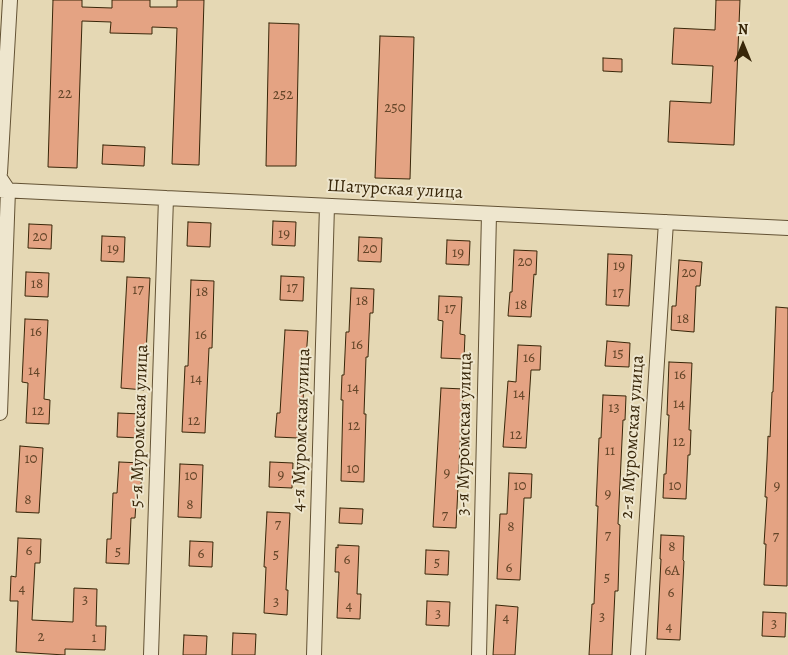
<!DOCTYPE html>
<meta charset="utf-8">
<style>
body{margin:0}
#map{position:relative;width:788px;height:655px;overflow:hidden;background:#e5d8b4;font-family:Alegreya,serif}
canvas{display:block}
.north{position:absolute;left:718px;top:20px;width:50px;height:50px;-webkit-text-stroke:4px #eee6ce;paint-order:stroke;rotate:0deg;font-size:14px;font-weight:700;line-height:20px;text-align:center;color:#382609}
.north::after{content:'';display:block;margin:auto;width:18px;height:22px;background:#382609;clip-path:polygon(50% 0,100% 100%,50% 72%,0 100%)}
</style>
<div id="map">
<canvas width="788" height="655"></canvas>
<div class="north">N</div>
</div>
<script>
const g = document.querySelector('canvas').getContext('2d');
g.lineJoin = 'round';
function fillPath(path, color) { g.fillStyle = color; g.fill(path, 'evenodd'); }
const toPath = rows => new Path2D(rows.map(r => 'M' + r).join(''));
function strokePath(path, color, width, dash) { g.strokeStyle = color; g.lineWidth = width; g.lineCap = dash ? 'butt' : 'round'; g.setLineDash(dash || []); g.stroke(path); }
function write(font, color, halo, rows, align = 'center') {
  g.font = font + ' Alegreya,serif'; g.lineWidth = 4; g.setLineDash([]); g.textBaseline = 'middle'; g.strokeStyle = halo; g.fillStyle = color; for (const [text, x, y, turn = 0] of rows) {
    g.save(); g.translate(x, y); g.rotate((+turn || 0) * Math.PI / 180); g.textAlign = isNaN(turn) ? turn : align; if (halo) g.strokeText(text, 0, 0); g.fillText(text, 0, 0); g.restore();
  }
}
const building = toPath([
 [53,0,82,0,82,7,112,8,112,0,150,0,150,7,177,7,177,0,204,0,199,165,172,164,177,28,152,27,152,34,110,33,111,22,82,21,77,168,48,167,53,0],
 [716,0,740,0,734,145,668,142,670,101,711,103,713,66,672,64,674,28,715,30,716,0],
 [269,23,299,24,296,166,266,166,269,23],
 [380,36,414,37,410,179,375,178,380,36],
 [603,58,622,59,622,72,603,71,603,58],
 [103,145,145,147,144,166,102,164,103,145],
 [273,221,296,222,295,246,272,245,273,221],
 [188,222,211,223,210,247,187,246,188,222],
 [29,224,52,225,51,249,28,248,29,224],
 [102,236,125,237,124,262,101,261,102,236],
 [359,237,382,238,381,262,358,261,359,237],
 [447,240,470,241,469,265,446,264,447,240],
 [514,250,537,251,536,275,534,274,531,317,508,316,510,292,512,292,514,250],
 [608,254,632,255,629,306,606,305,608,254],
 [679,260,702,262,700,286,696,286,694,332,671,330,672,306,676,306,679,260],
 [26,272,49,273,48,297,25,296,26,272],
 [281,276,304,277,303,301,280,300,281,276],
 [127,277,150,278,144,390,121,388,127,277],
 [191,280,214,281,212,348,209,348,205,433,182,432,185,366,188,366,191,280],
 [351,288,374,289,373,313,370,313,368,357,366,357,364,414,366,414,364,482,341,481,343,400,341,400,342,375,344,375,346,332,349,332,351,288],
 [439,296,462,297,460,334,465,335,464,359,441,358,443,321,438,320,439,296],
 [776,307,788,308,787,586,764,585,766,544,764,544,767,497,765,497,767,460,768,436,770,437,772,392,773,392,776,307],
 [25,319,48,320,44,399,50,400,49,424,26,423,28,383,22,382,25,319],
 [285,330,308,331,303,400,300,400,298,438,275,437,277,413,280,413,285,330],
 [607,341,630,343,629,367,605,366,607,341],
 [518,345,541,346,540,370,531,370,526,448,503,447,508,381,516,382,518,345],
 [669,362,692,363,689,430,691,430,690,455,688,455,686,499,663,498,664,474,666,474,669,415,667,415,669,362],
 [441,388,464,389,460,445,456,528,433,527,441,388],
 [603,395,626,396,625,420,623,420,618,524,620,525,618,591,615,591,612,655,589,655,592,604,594,604,598,506,596,506,599,438,601,438,603,395],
 [118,413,141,414,140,438,117,437,118,413],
 [20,446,43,448,39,513,16,512,20,446],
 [119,462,142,463,141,487,137,487,135,518,131,518,129,564,106,563,107,539,111,539,113,493,117,493,119,462],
 [270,462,293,463,292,488,269,487,270,462],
 [180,464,203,465,201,518,178,517,180,464],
 [509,473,532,474,531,498,524,498,520,580,497,579,500,514,507,514,509,473],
 [340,508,363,509,362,524,339,523,340,508],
 [267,512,290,513,286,590,288,590,287,615,264,613,266,567,264,567,267,512],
 [661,535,684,536,683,560,684,561,680,640,657,639,661,559,660,559,661,535],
 [18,538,41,539,40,563,35,563,32,620,73,622,74,588,97,589,96,626,106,626,105,650,65,649,65,655,16,652,18,601,10,601,11,576,16,577,18,538],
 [190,541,213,542,212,567,189,566,190,541],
 [338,545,359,546,357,594,361,594,360,619,337,618,339,572,335,572,336,547,338,548,338,545],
 [426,550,449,551,448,575,425,574,426,550],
 [427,601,450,602,449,626,426,625,427,601],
 [496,605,518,607,515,655,493,655,496,605],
 [763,612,786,613,785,637,762,636,763,612],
 [233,633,256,634,255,655,232,655,233,633],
 [184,635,207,636,206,655,183,655,184,635]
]);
const street = toPath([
 [0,173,10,0],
 [0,178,8,190,0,413],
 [0,190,788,228],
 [151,655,166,198],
 [314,655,327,206],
 [479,655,489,214],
 [638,655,666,222]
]);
const numberNames = [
 ["22",65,94],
 ["252",283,95],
 ["250",395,108],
 ["19",284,234],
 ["20",40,237],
 ["19",113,249],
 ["20",370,249],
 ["19",458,253],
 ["20",525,262],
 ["19",619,266],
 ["20",689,273],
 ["18",37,284],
 ["17",292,288],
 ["17",138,290],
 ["18",202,292],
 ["17",618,293],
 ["18",362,301],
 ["18",521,305],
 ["17",450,309],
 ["18",683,319],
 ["16",36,332],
 ["16",201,335],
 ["16",357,345],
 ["15",618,354],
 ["16",529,358],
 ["14",34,371],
 ["16",680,375],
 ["14",196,379],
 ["14",353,388],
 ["14",519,394],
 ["14",679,404],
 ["13",614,408],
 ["12",38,411],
 ["12",194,421],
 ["12",354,426],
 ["12",516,435],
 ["12",679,442],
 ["11",610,451],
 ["10",31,459],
 ["10",353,469],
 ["9",447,473],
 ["9",281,475],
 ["10",191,476],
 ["10",520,486],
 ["10",675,486],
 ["9",777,486],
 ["9",608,494],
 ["8",28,500],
 ["8",190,505],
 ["7",445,516],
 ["7",278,525],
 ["8",511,527],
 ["7",608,536],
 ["7",776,537],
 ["8",672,547],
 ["6",29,551],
 ["5",118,552],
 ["6",201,554],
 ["5",276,555],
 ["6",347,560],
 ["5",437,563],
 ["6",509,568],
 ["6А",672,571],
 ["5",607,578],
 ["4",22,589],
 ["6",671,593],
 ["3",85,600],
 ["3",276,602],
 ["4",349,606],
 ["3",438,614],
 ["3",602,617],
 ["4",506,618],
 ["3",774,624],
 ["4",669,627],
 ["2",41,637],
 ["1",94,638]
];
const streetNames = [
 ["Шатурская улица",395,190,3],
 ["5-я Муромская улица",140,426,-88],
 ["4-я Муромская улица",302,430,-88],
 ["3-я Муромская улица",465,434,-89],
 ["2-я Муромская улица",633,437,-86]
];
fillPath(building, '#e4a383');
strokePath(building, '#382609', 1);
strokePath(street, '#635234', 16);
strokePath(street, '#eee6ce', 14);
write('15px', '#634528', null, numberNames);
write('18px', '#382609', '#eee6ce', streetNames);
</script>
